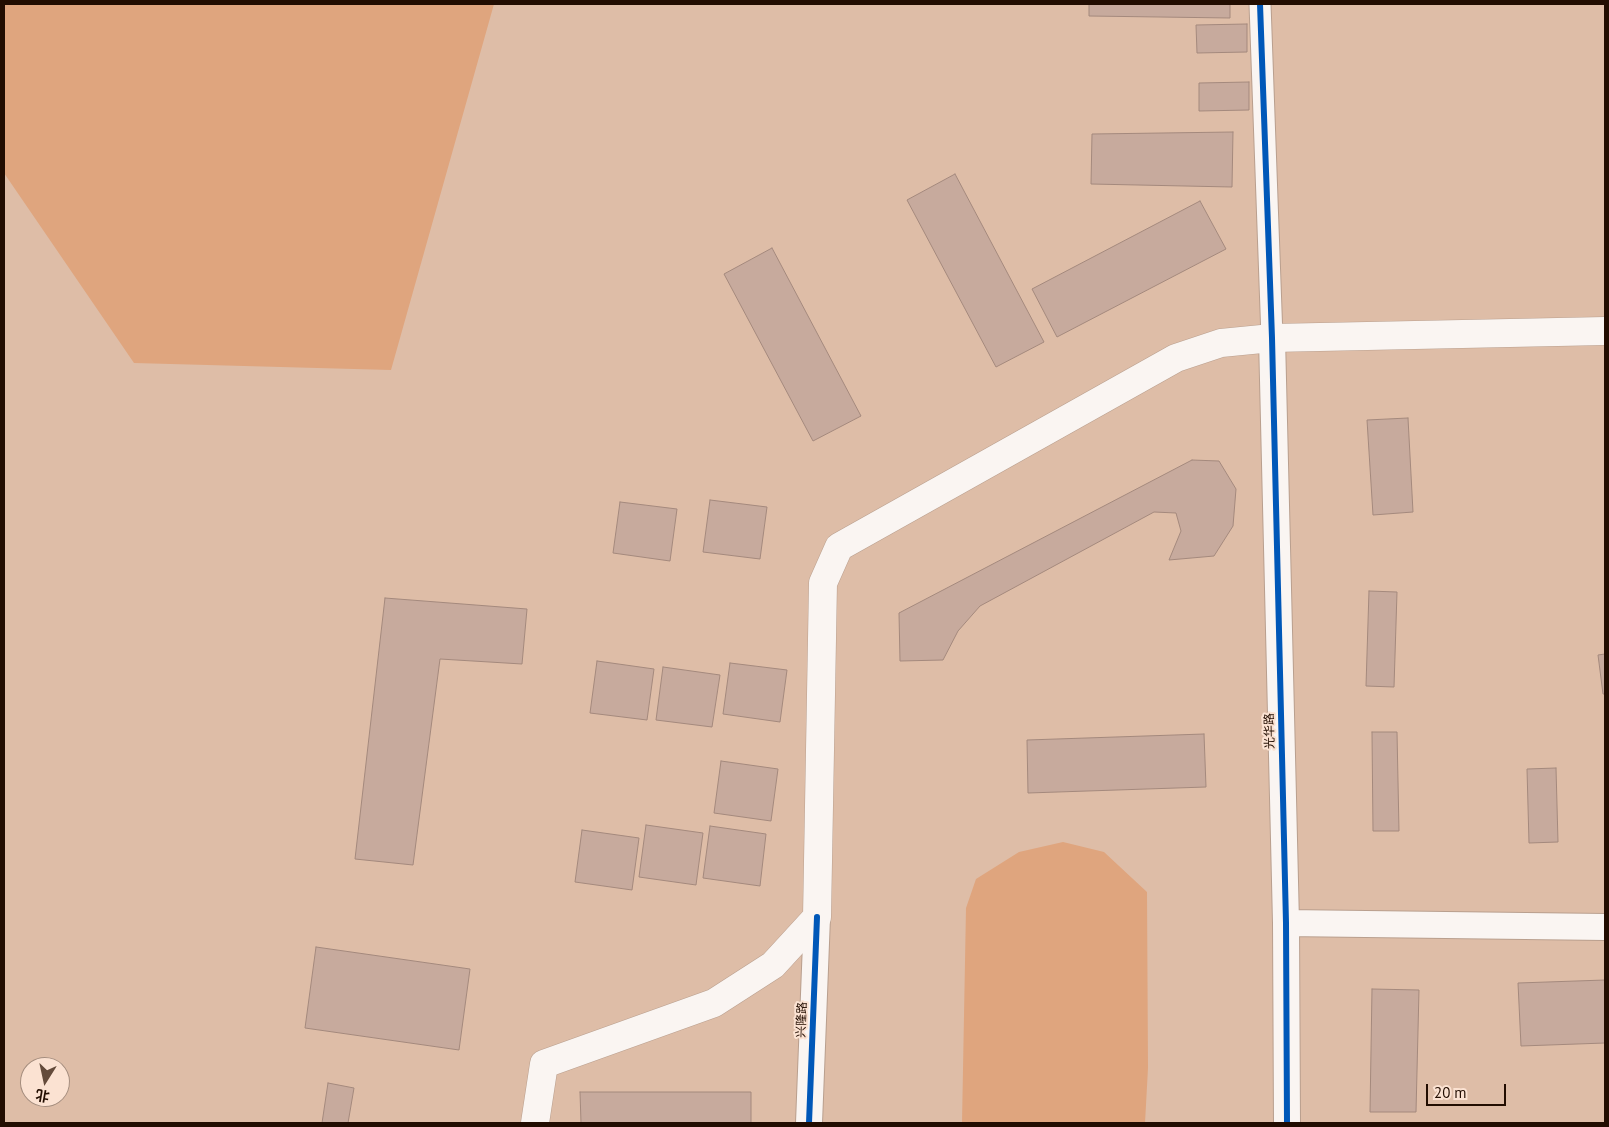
<!DOCTYPE html>
<meta charset="utf-8">
<style>
body{margin:0}
#map{position:relative;width:1609px;height:1127px;overflow:hidden;background:#debda7;font-family:"PT Sans","Noto Sans SC",sans-serif}
canvas{display:block}
.frame{position:absolute;inset:0;border:5px solid #220d01;pointer-events:none}
.north{position:absolute;left:20px;top:1057px;width:50px;height:50px;box-sizing:border-box;background:#fbe2d2;border:1px solid #a48d7e;border-radius:50%;rotate:190deg;font-size:14px;font-weight:700;line-height:20px;text-align:center;color:#220d01}
.north::after{content:'';display:block;margin:auto;width:18px;height:22px;background:#644b3b;clip-path:polygon(50% 0,100% 100%,50% 72%,0 100%)}
.scale{position:absolute;left:1426px;top:1084px;width:80px;height:22px;box-sizing:border-box;border:2px solid #220d01;border-top:0;padding-left:6px;font-size:15px;line-height:18px;white-space:nowrap;color:#220d01;-webkit-text-stroke:4px #fbe2d2;paint-order:stroke}
</style>
<div id="map">
<canvas width="1609" height="1127"></canvas>
<div class="frame"></div>
<div class="north">北</div>
<div class="scale">20 m</div>
</div>
<script>
const g = document.querySelector('canvas').getContext('2d');
g.lineJoin = 'round';
function fillPath(path, color) { g.fillStyle = color; g.fill(path, 'evenodd'); }
const toPath = rows => new Path2D(rows.map(r => 'M' + r).join(''));
function strokePath(path, color, width, dash) { g.strokeStyle = color; g.lineWidth = width; g.lineCap = dash ? 'butt' : 'round'; g.setLineDash(dash || []); g.stroke(path); }
function write(font, color, halo, rows, align = 'center') {
  g.font = font + ' "PT Sans","Noto Sans SC",sans-serif'; g.lineWidth = 4; g.setLineDash([]); g.textBaseline = 'middle'; g.strokeStyle = halo; g.fillStyle = color; for (const [text, x, y, turn = 0] of rows) {
    g.save(); g.translate(x, y); g.rotate((+turn || 0) * Math.PI / 180); g.textAlign = isNaN(turn) ? turn : align; if (halo) g.strokeText(text, 0, 0); g.fillText(text, 0, 0); g.restore();
  }
}
const green = toPath([
 [4,4,494,4,391,370,134,363,4,173],
 [1063,842,1104,852,1147,892,1148,1068,1145,1123,962,1123,966,908,976,879,1019,852]
]);
const building = toPath([
 [1089,4,1230,4,1230,18,1089,16,1089,4],
 [1247,24,1247,52,1197,53,1196,25,1247,24],
 [1249,82,1249,110,1199,111,1199,83,1249,82],
 [1233,132,1232,187,1091,184,1092,134,1233,132],
 [955,174,1044,342,996,367,907,200,955,174],
 [1200,201,1226,249,1057,337,1032,289,1200,201],
 [772,248,861,416,813,441,724,274,772,248],
 [1408,418,1413,512,1373,515,1367,420,1408,418],
 [1192,460,1219,461,1236,489,1233,526,1214,556,1169,560,1181,531,1176,513,1154,512,980,606,958,631,943,660,900,661,899,613,1192,460],
 [710,500,767,507,760,559,703,552,710,500],
 [620,502,677,509,670,561,613,553,620,502],
 [1369,591,1397,592,1394,687,1366,686,1369,591],
 [385,598,527,609,522,664,440,659,413,865,355,859,385,598],
 [1605,654,1605,694,1603,694,1598,655,1605,654],
 [597,661,654,669,647,720,590,713,597,661],
 [730,663,787,670,780,722,723,714,730,663],
 [663,667,720,675,712,727,656,720,663,667],
 [1372,732,1397,732,1399,831,1373,831,1372,732],
 [1204,734,1206,787,1028,793,1027,740,1204,734],
 [721,761,778,769,771,821,714,813,721,761],
 [1556,768,1558,842,1529,843,1527,769,1556,768],
 [646,825,703,833,696,885,639,877,646,825],
 [710,826,766,834,760,886,703,878,710,826],
 [582,830,639,838,632,890,575,882,582,830],
 [316,947,470,969,459,1050,305,1028,316,947],
 [1605,980,1605,1043,1521,1046,1518,983,1605,980],
 [1372,989,1419,990,1416,1112,1370,1112,1372,989],
 [328,1083,354,1088,348,1123,322,1123,328,1083],
 [580,1092,751,1092,751,1123,581,1123,580,1092]
]);
const minor = toPath([
 [1260,4,1272,338]
]);
const tertiary = toPath([
 [1272,338,1286,923,1287,1123],
 [1286,923,1605,927],
 [809,1123,817,917]
]);
const secondary = toPath([
 [535,1123,544,1064,714,1003,773,965,817,917,823,583,839,547,1176,358,1221,343,1272,338,1605,331]
]);
const cycleway = toPath([
 [1260,4,1272,338,1286,923,1287,1123],
 [809,1123,817,917]
]);
const streetNames = [
 ["光华路",1270,731,-91],
 ["兴隆路",802,1020,-88]
];
fillPath(green, '#dfa57e');
fillPath(building, '#c7aa9d');
strokePath(building, '#a4897d', 1);
strokePath(minor, '#b99f8e', 23);
strokePath(tertiary, '#b99f8e', 28);
strokePath(secondary, '#b99f8e', 29);
strokePath(minor, '#faf5f2', 21);
strokePath(tertiary, '#faf5f2', 26);
strokePath(secondary, '#faf5f2', 28);
strokePath(cycleway, '#0057b8', 6);
write('12px', '#220d01', '#fbe2d2', streetNames);
</script>
